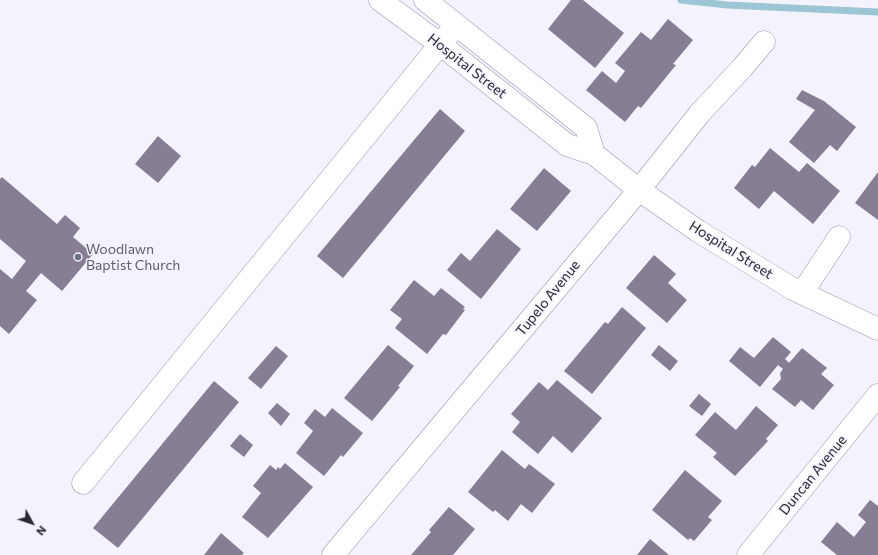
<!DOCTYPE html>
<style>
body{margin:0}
#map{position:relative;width:878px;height:555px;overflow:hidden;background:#f4f2fd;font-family:Commissioner,sans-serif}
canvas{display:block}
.north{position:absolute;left:12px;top:503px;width:40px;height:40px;-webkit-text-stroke:3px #f4f2fd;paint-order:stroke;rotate:130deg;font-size:11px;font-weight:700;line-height:16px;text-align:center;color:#2a2831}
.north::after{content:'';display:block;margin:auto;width:14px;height:18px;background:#2a2831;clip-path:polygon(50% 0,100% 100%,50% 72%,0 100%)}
</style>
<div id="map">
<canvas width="878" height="555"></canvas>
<div class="north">N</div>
</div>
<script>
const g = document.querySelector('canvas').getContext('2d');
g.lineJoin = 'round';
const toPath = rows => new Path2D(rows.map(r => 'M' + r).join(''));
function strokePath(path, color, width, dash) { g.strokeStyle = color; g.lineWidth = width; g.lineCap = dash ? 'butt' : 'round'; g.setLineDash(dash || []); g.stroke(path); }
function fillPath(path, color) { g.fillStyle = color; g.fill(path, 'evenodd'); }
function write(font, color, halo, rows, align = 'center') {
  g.font = font + ' Commissioner,sans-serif'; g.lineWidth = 3; g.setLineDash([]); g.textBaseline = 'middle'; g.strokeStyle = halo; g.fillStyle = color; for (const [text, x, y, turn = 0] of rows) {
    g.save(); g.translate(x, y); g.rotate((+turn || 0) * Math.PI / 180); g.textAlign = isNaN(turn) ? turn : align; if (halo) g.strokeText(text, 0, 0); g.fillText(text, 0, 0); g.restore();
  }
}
const stream = toPath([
 [681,0,727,5,878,12]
]);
const building = toPath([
 [571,0,583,0,624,33,595,68,548,29],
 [668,19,693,40,673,64,676,65,641,108,638,106,625,122,586,90,602,71,616,83,625,71,615,63,641,32,651,40],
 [802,90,824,101,856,127,837,151,830,145,814,163,789,142,815,110,796,99],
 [440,109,465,131,343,278,317,256],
 [158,136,181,156,158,183,135,164],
 [770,148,799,172,807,163,840,191,813,224,774,191,759,209,734,188,752,165,755,167],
 [544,168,571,191,537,231,510,209],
 [878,172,878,220,855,203],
 [2,177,57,224,65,215,80,228,73,237,93,254,62,291,41,273,26,291,37,300,9,334,0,326,0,269,12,279,26,261,0,239,0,179],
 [497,229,521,249,481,299,447,270,461,253,470,261],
 [654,255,676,274,668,283,687,300,667,323,626,288],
 [414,280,434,296,441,288,465,307,463,309,465,310,446,335,443,334,427,354,395,328,402,319,390,310],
 [622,307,646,328,592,394,564,371,605,322,608,324],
 [773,337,791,352,785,359,789,363,802,348,827,368,821,374,834,385,813,410,801,400,795,407,772,389,781,379,780,373,783,369,778,365,760,387,729,361,740,347,754,358],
 [388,345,414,366,398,386,400,387,372,421,344,398],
 [659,345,678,361,670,371,651,355],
 [276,346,288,356,261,389,248,378],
 [557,380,602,418,572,453,553,436,538,454,512,432,520,422,511,414,539,382,548,390],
 [214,381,239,402,118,548,93,528],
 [699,394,711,404,702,416,689,406],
 [277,403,290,414,281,426,268,413],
 [756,406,778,425,766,439,768,441,735,476,713,457,717,453,695,435,715,412,736,430],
 [332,408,363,433,343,457,341,455,324,476,296,453,313,431,304,423,315,409,325,417],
 [240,434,253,445,244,457,230,446],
 [502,450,525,469,529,464,555,484,532,513,521,504,508,521,495,510,493,512,468,492],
 [285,463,313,487,268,538,242,517,261,493,253,486,270,465,276,470,278,467,280,469],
 [685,470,722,501,708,517,712,520,694,541,690,538,688,540,652,510],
 [870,500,878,506,878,555,837,555,821,542,837,522,854,537,866,522,858,515],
 [449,507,475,529,453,555,411,555,431,532,429,530],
 [221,533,244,553,242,555,204,555],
 [650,539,669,555,637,555]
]);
const minor = toPath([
 [380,0,441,45,567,145,594,154,639,190,698,231,793,289,878,329],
 [425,0,586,128,594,154],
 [802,293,839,237],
 [83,483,456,25],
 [333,555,639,190,700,113,742,68,764,42],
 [748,555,878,395]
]);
const markers = [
 [78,257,4,"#6b7280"]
];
const streetNames = [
 ["Hospital Street",467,66,38],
 ["Hospital Street",731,250,32],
 ["Tupelo Avenue",548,298,-51],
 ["Duncan Avenue",813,475,-51]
];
const worshipNames = [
 ["Woodlawn",86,249],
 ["Baptist Church",86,265]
];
strokePath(stream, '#9cc6d3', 7);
fillPath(building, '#877d94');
strokePath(minor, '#9b96af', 23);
strokePath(minor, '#fff', 22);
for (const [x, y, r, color] of markers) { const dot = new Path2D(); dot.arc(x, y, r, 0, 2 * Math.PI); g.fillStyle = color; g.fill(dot); strokePath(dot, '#f4f2fd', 1.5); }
write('14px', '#2a2831', '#f4f2fd', streetNames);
write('14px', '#5b616d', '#f4f2fd', worshipNames, 'left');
</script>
